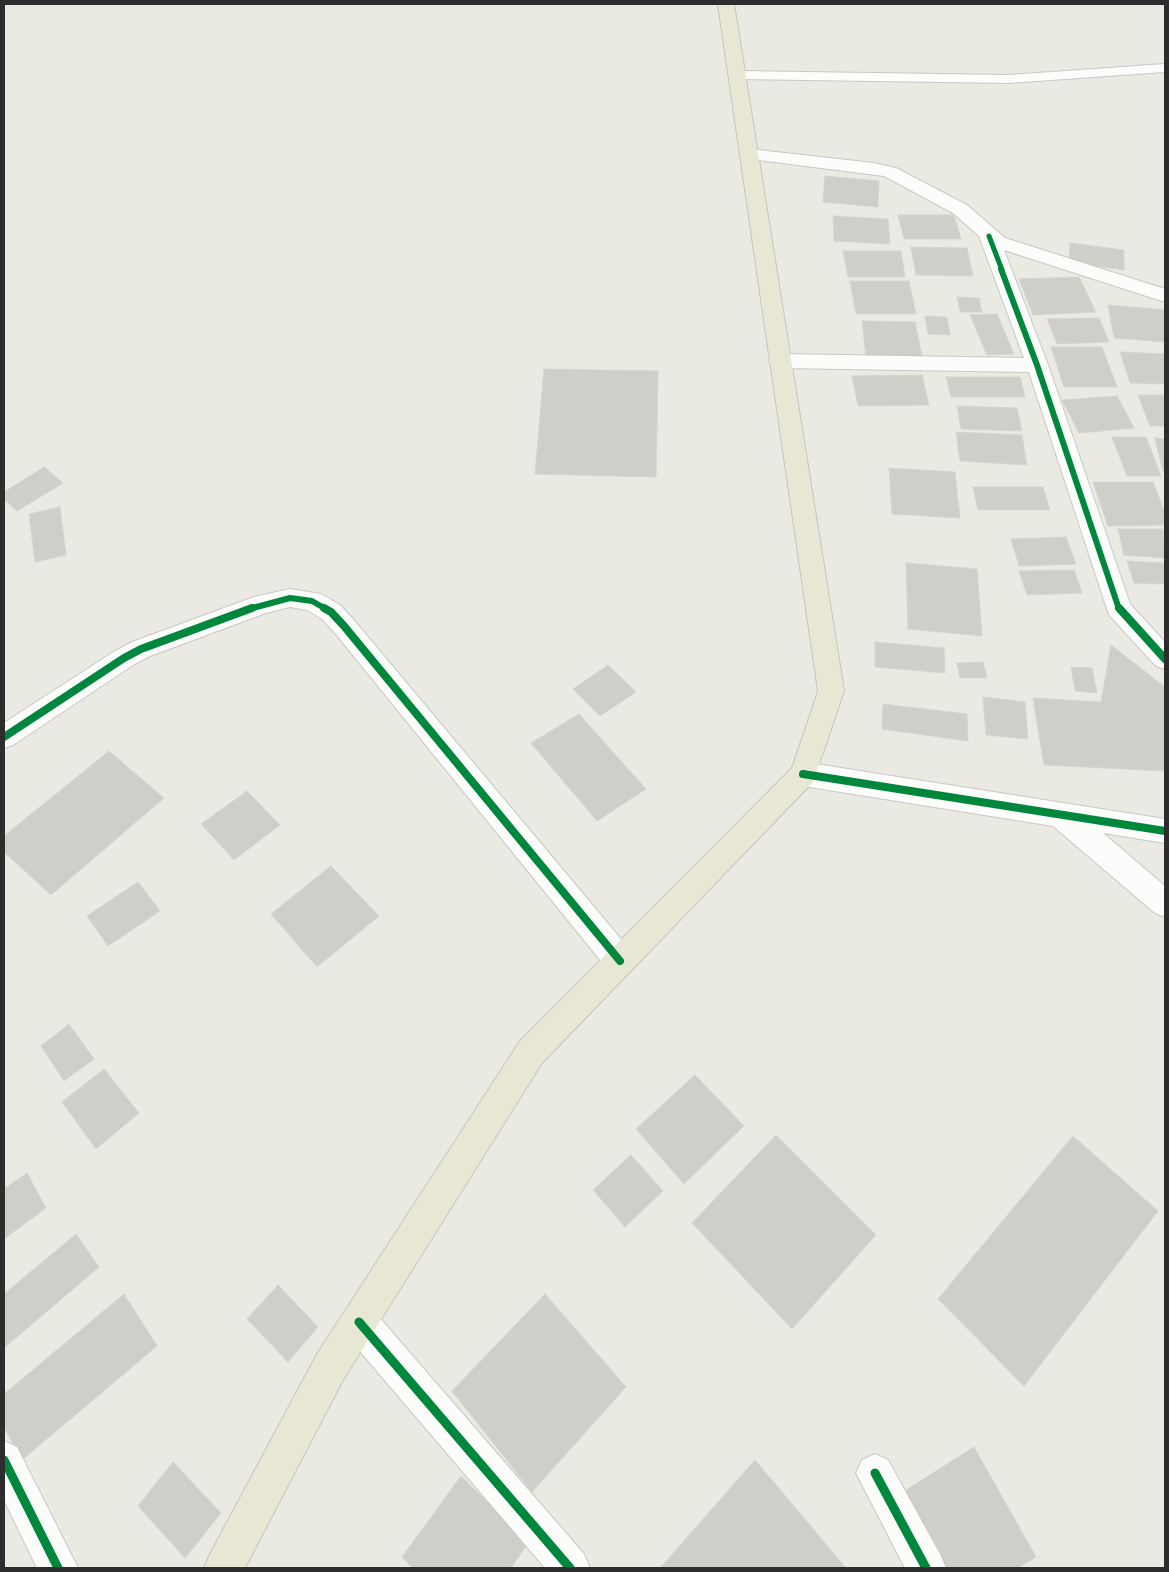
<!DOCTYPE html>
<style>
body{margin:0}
#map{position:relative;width:1169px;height:1572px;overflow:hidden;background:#eae9e2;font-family:Ubuntu,sans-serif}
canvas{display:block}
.frame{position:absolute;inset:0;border:5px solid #2d2d2d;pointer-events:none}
</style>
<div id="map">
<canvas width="1169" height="1572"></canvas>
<div class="frame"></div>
</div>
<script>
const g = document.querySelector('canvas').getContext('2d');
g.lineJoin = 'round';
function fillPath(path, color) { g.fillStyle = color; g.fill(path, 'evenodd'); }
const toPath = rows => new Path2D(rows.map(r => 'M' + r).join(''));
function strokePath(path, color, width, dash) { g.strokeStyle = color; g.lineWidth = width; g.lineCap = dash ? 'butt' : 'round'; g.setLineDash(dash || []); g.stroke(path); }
const building = toPath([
 [825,176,879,181,878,207,823,202,825,176],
 [898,215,954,215,961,239,904,239,898,215],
 [833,216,888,219,890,244,834,241,833,216],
 [1070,243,1124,250,1124,270,1069,262,1070,243],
 [911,247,967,248,973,276,916,275,911,247],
 [843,251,901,251,905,277,848,277,843,251],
 [1079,277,1096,312,1033,315,1019,279,1079,277],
 [850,281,909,281,916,314,856,314,850,281],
 [957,297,979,298,982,312,960,312,957,297],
 [1108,305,1165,310,1165,342,1114,338,1108,305],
 [997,314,1014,354,987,355,970,315,997,314],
 [925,316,947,317,950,335,928,334,925,316],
 [1099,318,1109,342,1057,344,1047,319,1099,318],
 [862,321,915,322,922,357,866,356,862,321],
 [1051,347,1102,347,1117,387,1064,387,1051,347],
 [1120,352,1165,354,1165,384,1130,383,1120,352],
 [544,369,658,371,656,477,535,474,544,369],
 [922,375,929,405,858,406,852,376,922,375],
 [946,377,1020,377,1025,397,951,397,946,377],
 [1138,395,1165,395,1165,426,1150,426,1138,395],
 [1117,396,1134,428,1079,433,1062,400,1117,396],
 [957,406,1017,408,1022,431,961,429,957,406],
 [956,432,1022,435,1027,465,960,461,956,432],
 [1112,437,1146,437,1161,476,1127,476,1112,437],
 [1155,438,1165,439,1165,471,1163,471,1155,438],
 [44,467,63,483,17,511,4,499,4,492,44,467],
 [889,468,955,472,960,518,892,514,889,468],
 [1093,482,1153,482,1165,513,1165,525,1108,526,1093,482],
 [973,487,1043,487,1050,510,978,510,973,487],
 [60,507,66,555,35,562,29,514,60,507],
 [1118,529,1163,529,1165,558,1124,555,1118,529],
 [1066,537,1076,564,1019,566,1011,539,1066,537],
 [1127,561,1165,563,1165,584,1134,583,1127,561],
 [906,563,977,569,982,636,908,629,906,563],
 [1074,570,1082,593,1027,595,1019,571,1074,570],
 [875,642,944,648,945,673,875,667,875,642],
 [1111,645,1165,687,1165,771,1044,765,1033,698,1101,702,1111,645],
 [983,662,987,678,960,678,957,663,983,662],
 [608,665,636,692,600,716,573,689,608,665],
 [1071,667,1092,668,1097,693,1075,691,1071,667],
 [983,697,1025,702,1028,739,986,735,983,697],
 [883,704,967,714,968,741,882,729,883,704],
 [579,714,646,789,597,821,531,743,579,714],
 [109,751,164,798,51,895,4,852,4,836,109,751],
 [247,791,280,825,234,860,201,824,247,791],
 [331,866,379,916,317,967,271,914,331,866],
 [138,882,160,911,108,946,87,916,138,882],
 [69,1024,94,1059,64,1081,41,1046,69,1024],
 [104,1069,139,1113,96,1149,62,1102,104,1069],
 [695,1075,744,1126,684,1184,636,1129,695,1075],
 [776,1135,876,1235,792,1329,692,1223,776,1135],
 [1073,1136,1158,1211,1024,1386,938,1299,1073,1136],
 [631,1155,663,1191,625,1227,593,1190,631,1155],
 [27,1173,46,1208,4,1239,4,1189,27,1173],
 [76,1234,99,1267,4,1348,4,1294,76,1234],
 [278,1285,318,1327,288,1362,247,1319,278,1285],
 [124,1294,157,1346,22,1460,4,1427,4,1394,124,1294],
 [545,1294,626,1387,532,1492,452,1391,545,1294],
 [974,1447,1036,1557,1018,1568,944,1568,903,1492,974,1447],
 [755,1460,846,1568,660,1568,755,1460],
 [173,1462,221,1513,185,1558,138,1506,173,1462],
 [461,1476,528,1543,511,1568,413,1568,402,1557,461,1476]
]);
const lane = toPath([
 [1165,64,1165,72,1008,83,737,79,731,75,737,71,1008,75,1165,64]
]);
const street = toPath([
 [749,149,874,163,896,168,967,205,1005,238,1165,289,1165,302,1004,250,1048,365,1130,604,1165,642,1165,669,1156,666,1110,616,1107,609,1029,372,780,368,773,366,769,361,773,356,780,354,1024,358,979,236,953,213,884,176,743,158,740,154,743,150,749,149],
 [290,589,321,594,340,605,353,619,631,951,635,961,631,971,620,975,609,971,335,633,322,619,307,610,290,607,266,613,150,656,133,665,13,745,4,748,4,723,115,651,132,642,254,597,290,589],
 [803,762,1165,819,1165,843,1103,833,1165,886,1165,917,1155,913,1053,826,803,786,793,782,789,774,793,766,803,762],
 [359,1304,372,1309,584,1554,590,1568,545,1568,346,1335,341,1322,346,1309,359,1304],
 [4,1441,17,1447,78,1568,37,1568,4,1500,4,1441],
 [875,1454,888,1460,940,1554,946,1568,905,1568,856,1473,862,1460,875,1454]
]);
const primary = toPath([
 [718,4,734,4,844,691,813,782,542,1063,343,1380,245,1568,204,1568,210,1554,317,1354,520,1041,792,768,818,691,718,4]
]);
const cyclewayFar3 = toPath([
 [989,236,1002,270]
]);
const cyclewayFar2 = toPath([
 [1001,269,1037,365,1119,609],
 [249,609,290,598,312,601,326,609]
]);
const cyclewayFar1 = toPath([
 [324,608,331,612,344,626,620,961],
 [1119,608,1165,659],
 [4,737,124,658,141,649,252,608],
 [803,774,1165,831]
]);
const cycleway = toPath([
 [359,1322,570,1568],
 [4,1460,58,1568],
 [875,1473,926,1568]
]);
fillPath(building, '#cfcfc9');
strokePath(building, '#d5d5cf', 1);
strokePath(lane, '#c8c8c7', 2);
strokePath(street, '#c8c8c7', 2);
strokePath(primary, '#c6c5c3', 2);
fillPath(lane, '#fcfcfb');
fillPath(street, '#fcfcfb');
fillPath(primary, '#e7e7d4');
strokePath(cyclewayFar3, '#00873e', 5);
strokePath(cyclewayFar2, '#00873e', 6);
strokePath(cyclewayFar1, '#00873e', 8);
strokePath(cycleway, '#00873e', 9);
</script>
